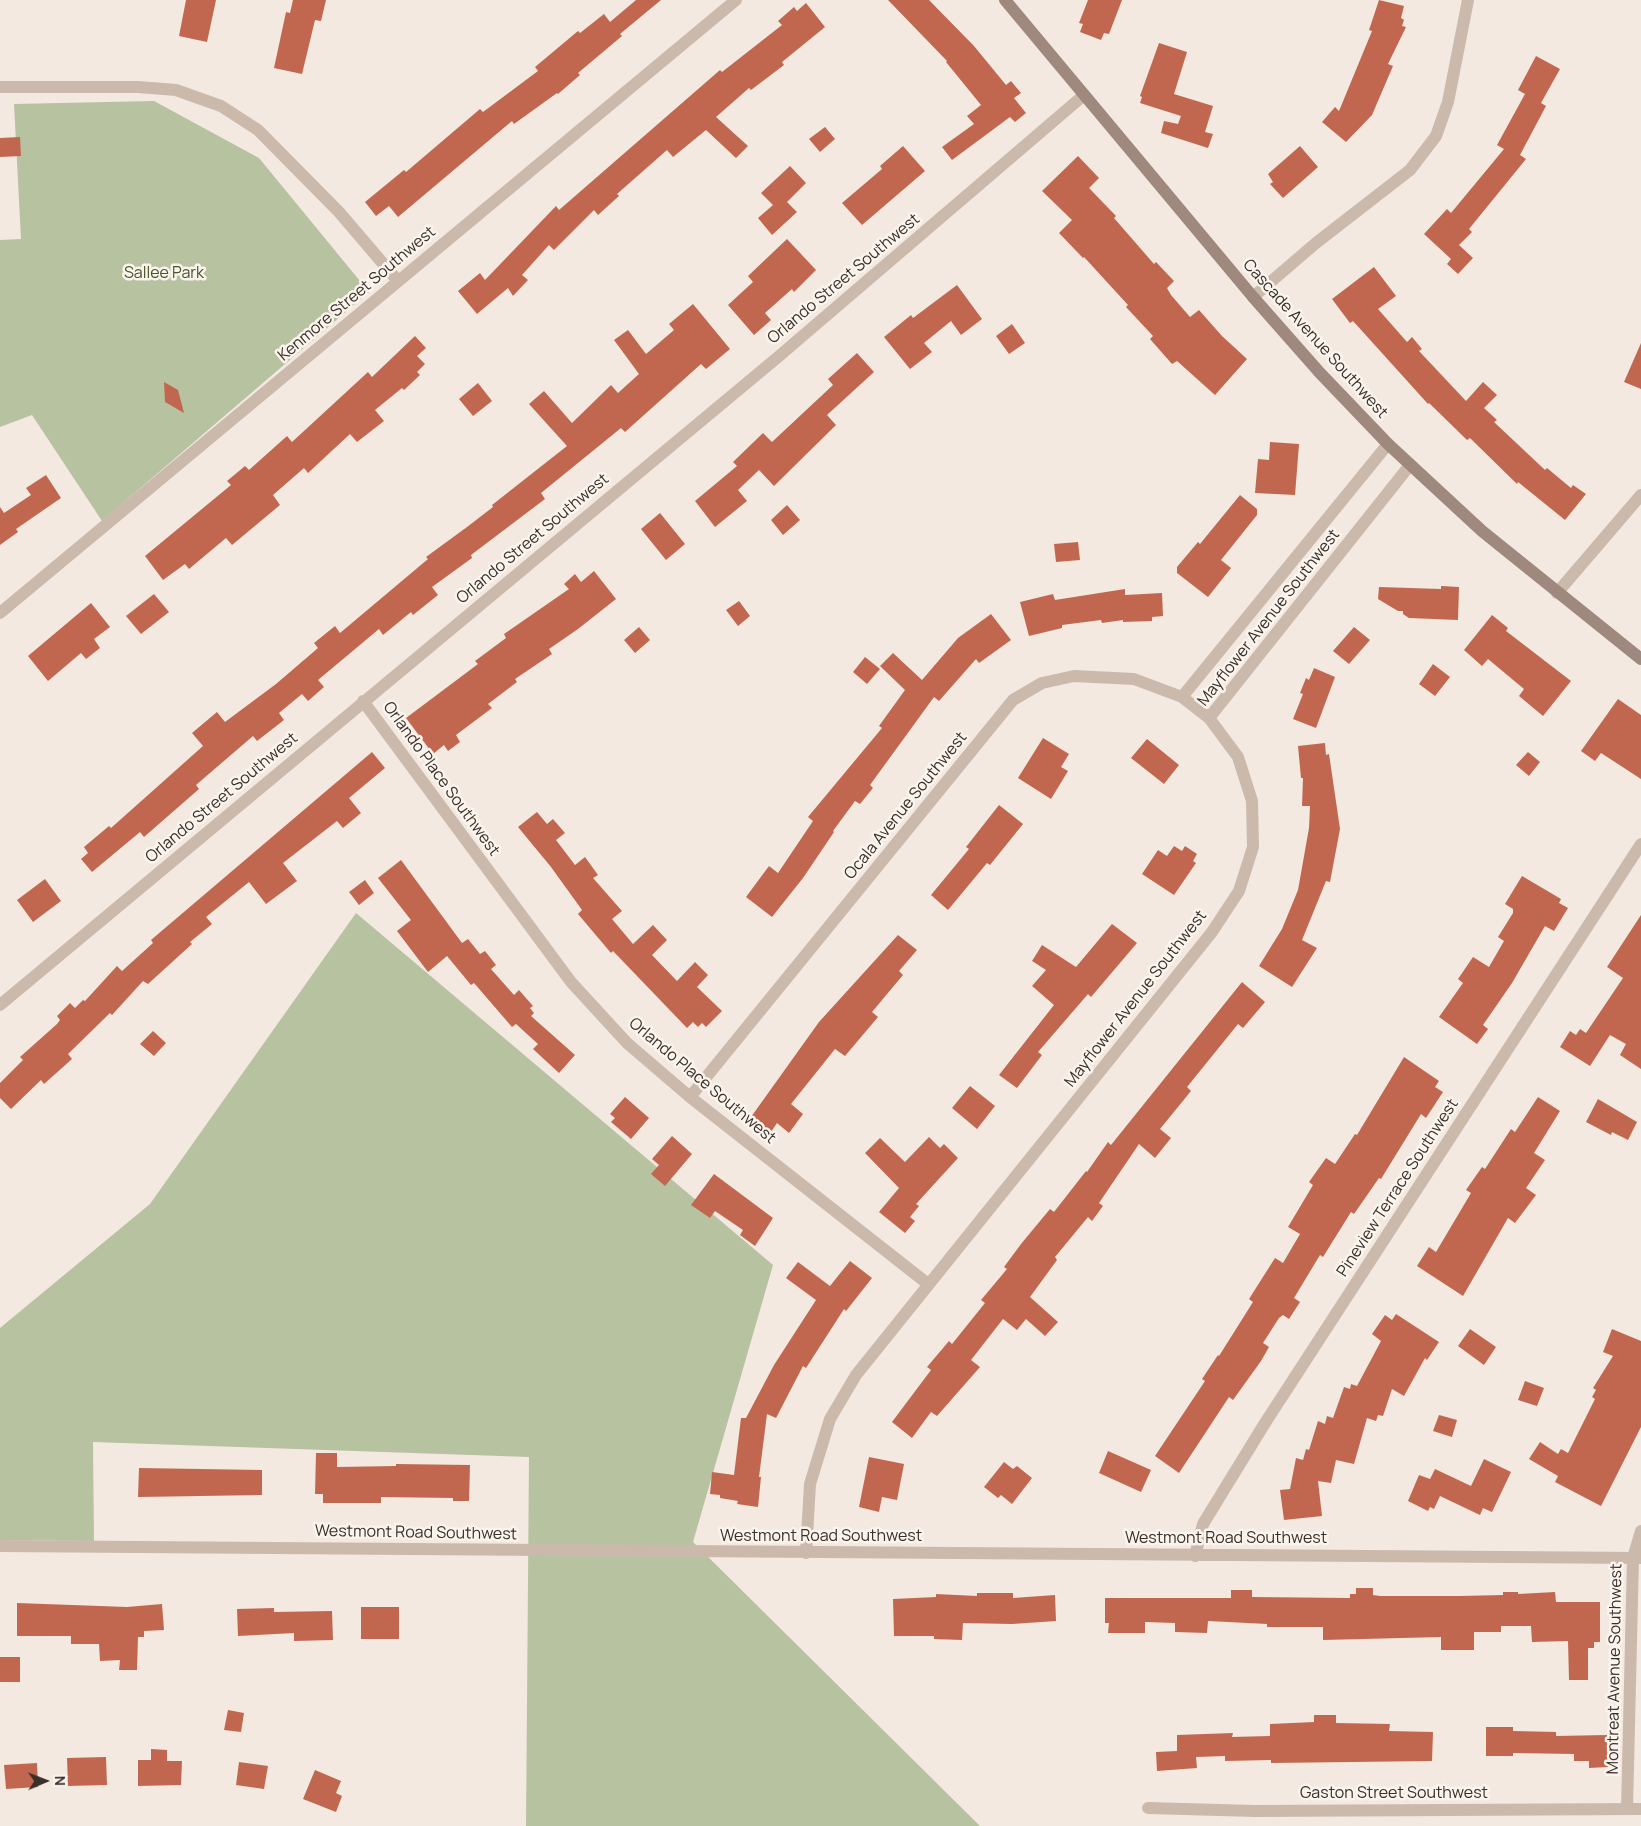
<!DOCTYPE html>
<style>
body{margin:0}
#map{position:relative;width:1641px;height:1826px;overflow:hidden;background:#f3e9e0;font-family:Manrope,sans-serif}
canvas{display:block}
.north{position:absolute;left:20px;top:1756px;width:50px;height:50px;-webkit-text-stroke:4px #faf4ed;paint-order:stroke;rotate:89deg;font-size:14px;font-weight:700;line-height:20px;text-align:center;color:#392f2b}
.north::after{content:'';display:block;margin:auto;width:18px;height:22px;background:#392f2b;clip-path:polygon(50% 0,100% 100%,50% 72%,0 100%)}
</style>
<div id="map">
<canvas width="1641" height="1826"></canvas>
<div class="north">N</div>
</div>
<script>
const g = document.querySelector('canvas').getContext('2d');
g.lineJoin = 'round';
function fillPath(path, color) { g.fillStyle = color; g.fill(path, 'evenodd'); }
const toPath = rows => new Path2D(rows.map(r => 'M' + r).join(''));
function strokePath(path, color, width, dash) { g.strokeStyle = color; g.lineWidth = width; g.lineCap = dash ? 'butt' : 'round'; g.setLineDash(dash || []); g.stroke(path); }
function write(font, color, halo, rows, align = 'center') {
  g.font = font + ' Manrope,sans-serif'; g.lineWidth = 5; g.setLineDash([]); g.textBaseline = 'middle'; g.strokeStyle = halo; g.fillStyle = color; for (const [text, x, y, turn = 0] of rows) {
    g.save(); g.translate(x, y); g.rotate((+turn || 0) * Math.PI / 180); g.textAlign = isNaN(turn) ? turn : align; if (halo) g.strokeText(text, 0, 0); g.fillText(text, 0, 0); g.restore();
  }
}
const green = toPath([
 [154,101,259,158,369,292,102,521,32,415,0,427,0,240,21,239,14,104],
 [356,913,773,1265,693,1542,980,1826,526,1826,529,1457,93,1442,94,1541,0,1540,0,1328,150,1204]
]);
const building = toPath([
 [186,0,216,0,207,42,179,36],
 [293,0,326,0,321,21,315,20,302,74,274,68,286,12,290,13],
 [636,0,661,0,620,34,622,36,578,73,580,75,558,94,557,93,514,124,512,121,398,217,389,206,376,216,365,202,404,170,406,172,480,109,483,112,538,71,535,67,578,31,580,33,604,14,610,22],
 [888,0,929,0,974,46,1006,85,1011,81,1021,93,1014,98,1026,113,1015,122,1010,117,952,160,942,147,974,124,967,116,981,105,946,62,947,61],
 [1088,0,1122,0,1109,34,1104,33,1101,40,1080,32,1083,24,1079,23],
 [1379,0,1404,6,1401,18,1404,20,1402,26,1406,27,1388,64,1393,66,1372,115,1346,142,1322,122,1335,107,1339,111,1372,31,1369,30],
 [806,3,825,27,782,62,784,65,751,90,749,88,716,117,748,146,736,158,706,130,673,157,667,150,617,194,619,196,598,215,594,210,554,250,549,245,522,275,528,280,513,296,508,288,477,314,458,291,480,273,485,280,556,206,559,210,720,70,722,72,782,25,778,21,794,7,797,11],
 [1159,43,1187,52,1174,94,1213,106,1205,132,1213,134,1208,148,1161,133,1164,121,1178,124,1181,116,1140,103,1142,97,1140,96],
 [1536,56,1560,69,1541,103,1546,106,1520,155,1526,159,1469,229,1472,232,1459,245,1473,258,1458,274,1447,264,1451,259,1424,234,1447,209,1451,213,1504,149,1497,145,1525,94,1518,90],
 [825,127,835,139,820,152,809,139],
 [20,137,21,156,0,157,0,138],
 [903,146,925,171,862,225,842,203,882,169,880,166],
 [1300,146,1318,167,1283,198,1270,184,1273,182,1268,174],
 [1078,156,1099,178,1089,188,1116,216,1114,218,1154,264,1156,262,1174,281,1167,288,1171,295,1190,317,1199,310,1222,336,1247,359,1215,395,1177,361,1172,364,1150,339,1153,336,1126,307,1128,305,1084,257,1083,258,1059,233,1072,220,1042,191],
 [790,166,806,183,787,202,797,212,772,235,758,218,773,205,761,193],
 [787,239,816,270,794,292,792,289,765,313,771,320,754,335,728,305,753,282,748,276],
 [1374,267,1396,296,1378,309,1407,342,1412,337,1422,349,1419,351,1466,401,1483,382,1497,395,1484,408,1497,420,1494,422,1545,470,1547,468,1571,488,1573,485,1586,494,1565,520,1518,482,1517,484,1470,438,1467,440,1429,403,1428,404,1353,321,1350,323,1332,299],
 [957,285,982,319,961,335,951,321,924,343,932,352,910,369,884,337,911,315,913,318],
 [693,304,730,349,706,369,701,364,625,432,621,428,541,493,545,499,471,555,472,558,432,587,438,595,413,615,411,612,383,635,379,629,318,680,324,687,308,701,302,694,279,713,284,720,257,741,253,736,196,785,199,789,144,837,140,832,92,872,81,859,88,853,84,847,109,826,111,828,203,746,192,733,217,712,225,722,276,684,318,648,314,643,335,626,340,633,428,559,426,557,467,527,493,507,492,505,567,446,529,404,544,391,572,423,611,385,618,393,639,374,614,340,628,330,646,354,674,330,669,324],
 [1012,324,1025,343,1009,354,996,336],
 [415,336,426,348,417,356,425,364,417,372,420,375,404,390,402,388,375,410,384,421,357,442,350,434,308,473,304,468,273,495,280,505,232,545,226,538,189,569,185,564,163,580,145,556,231,485,227,481,245,466,249,470,287,436,292,442,368,372,372,377],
 [1641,343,1641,389,1624,382],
 [857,353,874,372,827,415,836,425,774,486,759,470,738,490,747,501,715,527,695,501,737,466,733,462,763,433,772,442,833,385,828,379],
 [164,382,178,390,184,413,165,402],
 [478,383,492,401,473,416,459,399],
 [1270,442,1299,444,1295,495,1255,493,1258,459,1269,460],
 [46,475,61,498,16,529,18,532,0,545,0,507,4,513,31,495,26,488],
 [1240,495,1257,509,1257,515,1221,560,1231,568,1208,597,1177,573,1177,567,1198,542,1200,544],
 [787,505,800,520,783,535,771,520],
 [660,513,685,544,666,560,641,529],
 [1078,542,1080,560,1056,562,1054,544],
 [594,571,616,599,578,629,549,649,552,654,515,679,517,682,488,704,492,708,456,735,460,742,448,751,444,745,433,754,406,718,478,664,475,661,506,638,504,634,569,589,564,584,575,574,581,582],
 [1441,586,1459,587,1458,620,1409,618,1403,614,1403,611,1398,611,1378,599,1379,587,1441,589],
 [1125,589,1125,595,1162,593,1163,616,1152,617,1152,621,1123,622,1123,620,1102,623,1101,620,1062,625,1062,628,1029,636,1020,602,1053,594,1055,600],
 [154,594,169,612,141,634,126,616],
 [739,601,750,616,738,626,726,610],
 [91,603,110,627,94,639,100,648,86,659,81,653,48,681,28,656],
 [991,614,1011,640,979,663,976,659,939,701,934,697,870,785,873,788,860,804,855,801,833,831,834,832,803,878,772,917,746,897,769,866,778,873,813,821,808,817,882,728,879,726,905,690,880,666,893,653,922,680,958,638],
 [1492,615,1508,628,1506,631,1571,681,1543,716,1519,696,1524,689,1488,659,1482,666,1464,650],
 [639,627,650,640,635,653,624,640],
 [1354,627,1370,640,1349,664,1333,651],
 [865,657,880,669,867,684,853,672],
 [1433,664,1450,677,1435,696,1419,684],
 [1314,668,1335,677,1316,728,1293,719,1303,694,1300,693,1306,678,1309,680],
 [1618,699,1641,715,1641,779,1601,753,1595,761,1581,751],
 [1043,738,1069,754,1061,767,1068,771,1051,799,1018,778],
 [1147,739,1179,765,1164,784,1131,758],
 [1325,743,1326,755,1329,754,1340,829,1330,882,1326,881,1302,940,1317,948,1292,987,1259,966,1282,929,1298,890,1309,828,1310,806,1302,806,1303,778,1301,778,1298,746],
 [372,752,385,768,349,798,361,813,343,828,337,821,283,863,297,881,266,904,249,882,206,917,212,924,190,942,192,944,148,984,143,981,112,1015,110,1013,68,1054,72,1059,44,1084,41,1080,11,1109,0,1098,0,1083,23,1060,20,1057,57,1024,60,1020,57,1016,70,1003,75,1008,83,1000,85,1001,117,966,122,971,153,943,151,940],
 [1528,752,1540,762,1529,776,1516,765],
 [999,805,1023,824,990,865,987,863,948,910,931,895,969,849,966,847],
 [537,812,547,824,553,819,565,833,556,840,575,865,585,857,598,875,593,878,622,911,612,919,633,944,653,925,667,940,652,955,677,981,695,962,708,975,697,987,722,1011,706,1027,702,1023,698,1027,693,1022,687,1028,613,951,611,953,578,914,582,910,551,867,518,827],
 [1174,846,1182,851,1185,846,1197,854,1193,861,1196,863,1174,895,1142,874,1158,850,1167,856],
 [401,860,462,943,468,939,480,954,485,951,496,965,491,969,514,995,519,990,533,1006,530,1008,534,1013,531,1016,575,1055,559,1073,533,1049,538,1044,516,1024,512,1027,474,983,471,985,447,956,428,972,397,931,411,920,378,878],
 [1522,876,1561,899,1559,903,1568,908,1554,931,1545,926,1512,983,1483,1025,1488,1029,1477,1044,1439,1017,1463,983,1458,979,1473,957,1489,967,1504,941,1498,937,1513,913,1513,909,1505,904],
 [45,879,61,901,33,922,17,900],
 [365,880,374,893,359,905,349,892],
 [1641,915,1641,1069,1620,1055,1626,1044,1610,1035,1590,1066,1560,1047,1570,1031,1576,1035,1580,1029,1586,1033,1623,978,1607,967],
 [1112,924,1137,943,1091,997,1088,994,1038,1052,1042,1055,1017,1088,999,1075,1054,1005,1032,986,1046,970,1032,961,1042,945,1076,967],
 [898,935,917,950,899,971,903,975,872,1012,878,1017,845,1056,835,1049,791,1104,803,1114,789,1133,777,1123,771,1132,751,1117,819,1022],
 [1242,982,1265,1002,1243,1028,1238,1024,1187,1087,1191,1091,1160,1129,1171,1138,1155,1158,1139,1144,1099,1203,1103,1206,1092,1221,1088,1217,1055,1257,1057,1260,1030,1297,1058,1322,1045,1336,1026,1319,1017,1330,1003,1319,971,1360,980,1367,937,1416,931,1412,912,1438,892,1422,931,1370,927,1367,949,1341,952,1344,985,1303,981,1300,1007,1269,1004,1267,1021,1244,1050,1209,1054,1212,1086,1171,1087,1172,1108,1142,1111,1145],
 [153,1031,166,1043,154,1056,140,1044],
 [1404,1057,1439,1081,1435,1087,1443,1092,1426,1118,1421,1114,1381,1179,1379,1178,1354,1214,1351,1212,1323,1257,1320,1255,1294,1298,1300,1302,1289,1319,1283,1315,1279,1318,1263,1343,1269,1347,1261,1361,1233,1400,1229,1397,1179,1473,1155,1456,1205,1381,1202,1379,1218,1355,1219,1356,1253,1302,1249,1299,1275,1258,1283,1263,1300,1234,1288,1227,1313,1185,1309,1182,1326,1158,1335,1164,1355,1134,1357,1135],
 [970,1086,995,1106,977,1129,952,1108],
 [625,1097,649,1118,631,1139,611,1122,615,1118,610,1114],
 [1538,1097,1560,1111,1534,1153,1545,1160,1526,1188,1536,1195,1515,1223,1508,1218,1463,1296,1417,1266,1429,1247,1436,1252,1471,1193,1466,1190,1482,1167,1485,1169,1511,1129,1515,1132],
 [1598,1099,1637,1122,1628,1140,1612,1132,1611,1135,1586,1122],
 [672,1136,692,1154,665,1186,651,1174,659,1165,652,1159],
 [929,1137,940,1148,944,1144,958,1158,916,1204,919,1206,910,1217,915,1221,905,1233,879,1212,899,1188,865,1153,880,1138,905,1162],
 [714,1174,773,1218,755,1246,740,1235,743,1230,715,1211,710,1218,691,1205],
 [850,1261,872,1278,846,1311,844,1309,806,1368,803,1366,776,1418,767,1414,759,1477,761,1477,758,1507,737,1504,738,1501,720,1498,720,1495,710,1494,712,1472,734,1475,741,1418,746,1418,774,1365,816,1300,786,1278,798,1262,830,1286],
 [1396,1314,1439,1342,1427,1360,1425,1358,1404,1396,1392,1389,1383,1416,1378,1415,1376,1421,1367,1418,1354,1464,1336,1460,1331,1483,1318,1481,1322,1516,1284,1520,1280,1490,1290,1489,1296,1458,1303,1460,1306,1449,1309,1450,1318,1421,1325,1424,1327,1416,1333,1418,1344,1387,1350,1389,1351,1384,1357,1386,1381,1341,1372,1334,1385,1315,1392,1320],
 [1470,1329,1496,1347,1484,1365,1458,1346],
 [1612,1329,1641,1341,1641,1427,1601,1506,1555,1482,1558,1476,1529,1459,1540,1442,1558,1454,1561,1449,1568,1453,1595,1399,1592,1397,1596,1390,1593,1388,1613,1356,1603,1352],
 [1525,1381,1544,1388,1537,1406,1518,1400],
 [1439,1415,1457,1420,1452,1437,1433,1431],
 [1108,1451,1151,1470,1141,1492,1099,1473],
 [316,1453,337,1453,337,1467,396,1466,396,1464,470,1465,469,1501,453,1501,453,1498,381,1497,381,1503,323,1503,323,1494,315,1494],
 [869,1457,904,1464,897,1500,882,1497,879,1512,859,1507],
 [1484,1459,1511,1472,1492,1512,1483,1508,1480,1515,1440,1496,1434,1509,1430,1507,1428,1511,1408,1501,1419,1475,1430,1479,1435,1469,1471,1486],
 [1004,1462,1013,1469,1017,1466,1032,1478,1012,1504,1001,1495,998,1498,984,1487],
 [139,1468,262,1470,262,1495,138,1497],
 [1356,1588,1373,1588,1373,1595,1380,1596,1460,1596,1503,1595,1503,1592,1518,1592,1518,1594,1555,1592,1556,1602,1600,1602,1600,1642,1594,1642,1594,1648,1588,1648,1588,1680,1569,1680,1568,1641,1532,1642,1531,1626,1501,1626,1501,1632,1474,1632,1474,1650,1441,1650,1441,1637,1323,1640,1323,1627,1267,1627,1267,1624,1208,1621,1207,1633,1175,1632,1175,1623,1145,1622,1145,1633,1108,1633,1109,1623,1105,1623,1105,1598,1231,1598,1231,1590,1252,1590,1252,1597,1350,1598,1350,1594,1356,1594],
 [977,1593,1013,1593,1013,1598,1055,1595,1056,1621,1012,1624,963,1623,962,1640,934,1639,934,1636,894,1636,893,1599,936,1597,936,1594,977,1596],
 [17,1603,127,1607,162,1604,164,1630,144,1631,144,1637,138,1637,137,1670,119,1670,120,1660,100,1661,99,1644,71,1644,71,1636,17,1636],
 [361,1607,399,1607,399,1639,361,1639],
 [274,1608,274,1612,332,1611,333,1640,294,1641,294,1633,238,1636,237,1609],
 [0,1657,20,1657,20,1682,0,1682],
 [228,1710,244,1713,241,1732,224,1730],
 [1314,1715,1336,1715,1336,1723,1390,1724,1389,1731,1433,1732,1432,1761,1271,1763,1271,1760,1225,1761,1225,1756,1196,1757,1197,1768,1157,1771,1156,1752,1177,1751,1177,1735,1233,1733,1232,1737,1270,1736,1270,1724,1314,1722],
 [1486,1727,1513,1727,1513,1731,1556,1732,1556,1736,1607,1735,1608,1767,1589,1768,1589,1761,1574,1761,1574,1754,1513,1753,1513,1756,1486,1756],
 [151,1749,167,1750,167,1761,182,1761,181,1785,138,1786,138,1760,151,1760],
 [106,1757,107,1785,68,1786,67,1758],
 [239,1762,268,1766,264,1789,236,1785],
 [37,1763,38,1787,6,1789,4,1765],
 [315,1770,341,1781,336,1793,342,1796,336,1812,303,1799]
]);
const street = toPath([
 [0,87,138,87,176,90,221,106,258,130,339,212,398,281],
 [1253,297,1316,243,1410,170,1436,136,1448,102,1468,0],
 [1557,593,1641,495],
 [0,613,736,0],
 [1182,697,1388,444],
 [363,701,571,982,627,1043,690,1097,928,1284],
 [1209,718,1410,465],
 [0,1005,778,357,1084,95],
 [690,1097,1013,700,1042,683,1074,676,1134,679,1182,697,1209,718,1238,757,1252,801,1253,847,1239,891,1212,932,856,1375,830,1419,810,1484,806,1553],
 [0,1546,1641,1558],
 [1195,1556,1203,1524,1265,1423,1641,844],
 [1148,1808,1255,1811,1641,1809],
 [1627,1809,1633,1558,1641,1531]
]);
const secondary = toPath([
 [1005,0,1253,297,1320,373,1388,444,1482,531,1641,659]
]);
const parkNames = [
 ["Sallee Park",164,274]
];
const streetNames = [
 ["Orlando Street Southwest",844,279,-40],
 ["Kenmore Street Southwest",357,294,-40],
 ["Cascade Avenue Southwest",1315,339,48],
 ["Orlando Street Southwest",533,539,-40],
 ["Mayflower Avenue Southwest",1269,618,-52],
 ["Orlando Place Southwest",441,779,54],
 ["Orlando Street Southwest",222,798,-40],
 ["Ocala Avenue Southwest",906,806,-51],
 ["Mayflower Avenue Southwest",1136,999,-52],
 ["Orlando Place Southwest",702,1081,40],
 ["Pineview Terrace Southwest",1398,1188,-57],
 ["Westmont Road Southwest",416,1533,1],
 ["Westmont Road Southwest",821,1537],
 ["Westmont Road Southwest",1226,1539],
 ["Montreat Avenue Southwest",1615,1669,-89],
 ["Gaston Street Southwest",1394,1794]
];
fillPath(green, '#b7c2a0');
fillPath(building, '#c2674f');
strokePath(street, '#cbb9ac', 12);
strokePath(secondary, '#9f887d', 12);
write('16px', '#49572f', '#faf4ed', parkNames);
write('16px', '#392f2b', '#faf4ed', streetNames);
</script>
